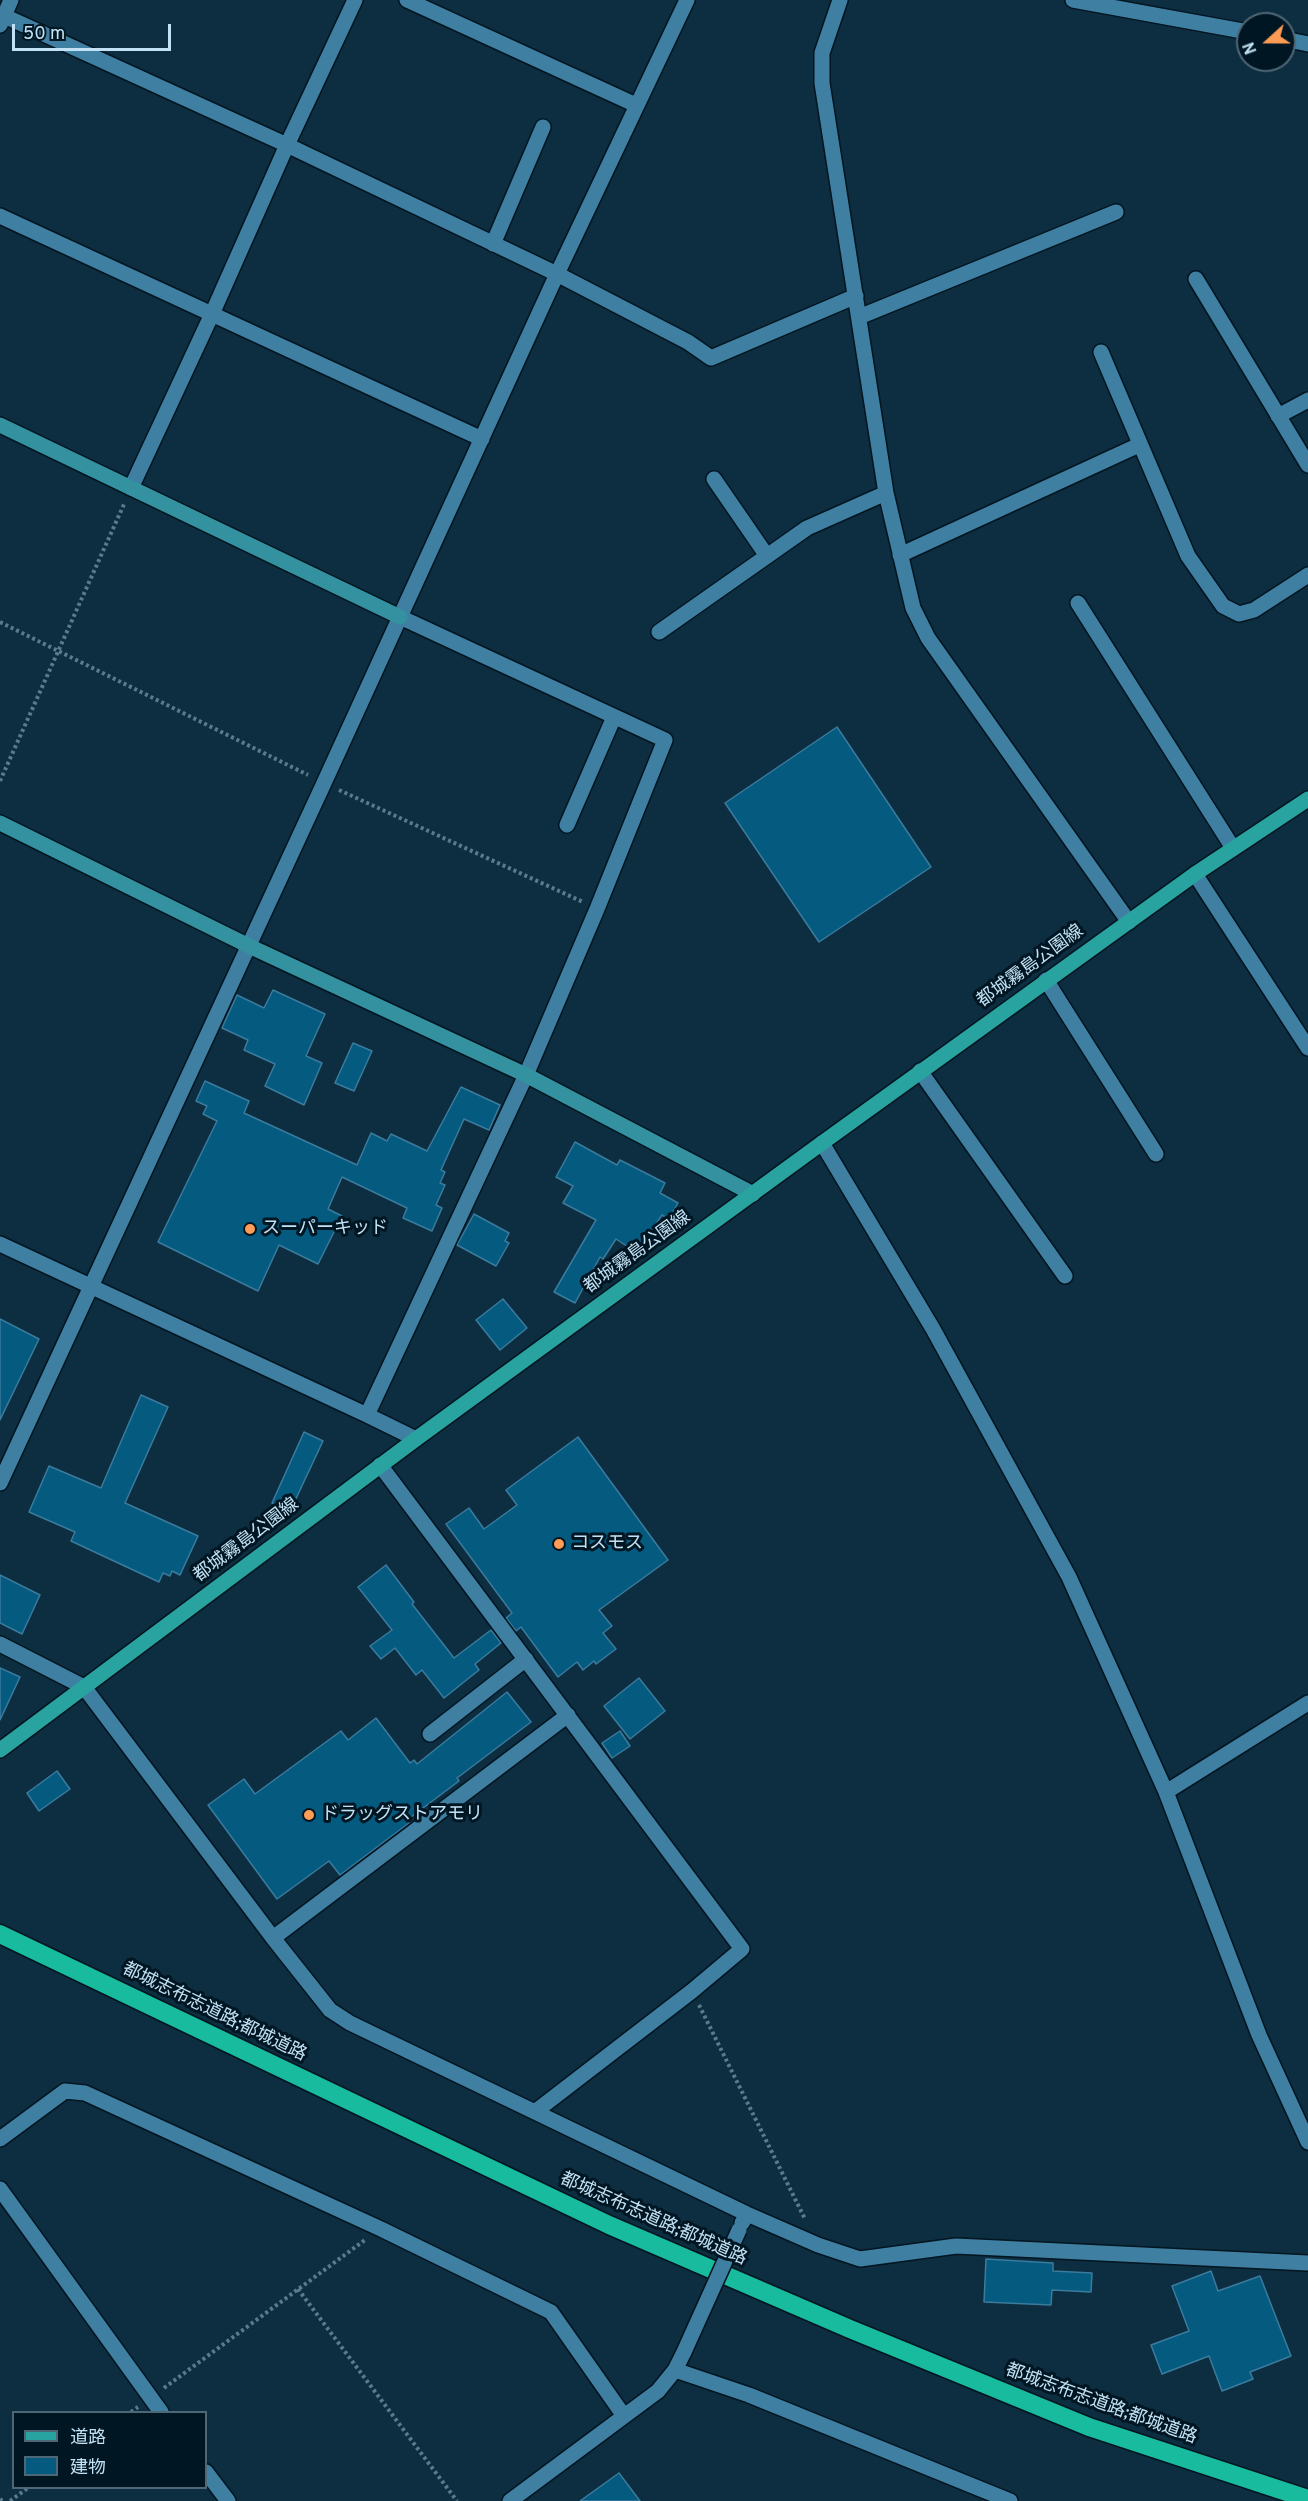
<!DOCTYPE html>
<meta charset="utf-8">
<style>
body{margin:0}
#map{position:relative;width:1308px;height:2501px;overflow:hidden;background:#0c2e40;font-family:Overpass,"Noto Sans JP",sans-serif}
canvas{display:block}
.legend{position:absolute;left:12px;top:2411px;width:195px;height:78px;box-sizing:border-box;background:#001623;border:2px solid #4e6777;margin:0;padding:8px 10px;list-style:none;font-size:18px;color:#c2e1f4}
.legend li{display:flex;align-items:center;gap:12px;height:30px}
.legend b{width:30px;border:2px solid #4e6777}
.north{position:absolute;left:1236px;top:12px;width:60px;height:60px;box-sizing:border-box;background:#001623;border:2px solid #4e6777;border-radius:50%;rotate:249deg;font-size:16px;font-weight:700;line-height:24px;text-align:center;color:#c2e1f4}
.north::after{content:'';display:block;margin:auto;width:21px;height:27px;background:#fd9c55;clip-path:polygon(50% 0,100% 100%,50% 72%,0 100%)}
.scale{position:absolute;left:12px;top:24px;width:159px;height:27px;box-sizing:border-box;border:3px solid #c2e1f4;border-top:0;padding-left:8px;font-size:18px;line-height:21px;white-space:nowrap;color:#c2e1f4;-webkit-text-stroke:4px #001623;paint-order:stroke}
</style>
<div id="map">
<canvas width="1308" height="2501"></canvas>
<ul class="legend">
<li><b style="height:8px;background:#28a39f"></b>道路</li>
<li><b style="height:16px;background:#055a7f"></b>建物</li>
</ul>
<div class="north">N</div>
<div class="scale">50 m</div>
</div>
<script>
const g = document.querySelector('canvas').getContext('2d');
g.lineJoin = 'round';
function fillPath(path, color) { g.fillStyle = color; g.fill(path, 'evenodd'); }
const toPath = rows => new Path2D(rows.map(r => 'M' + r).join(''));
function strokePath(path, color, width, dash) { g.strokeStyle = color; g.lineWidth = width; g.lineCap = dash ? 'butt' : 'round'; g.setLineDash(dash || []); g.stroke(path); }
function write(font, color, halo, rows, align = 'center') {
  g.font = font + ' Overpass,"Noto Sans JP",sans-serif'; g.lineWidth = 6; g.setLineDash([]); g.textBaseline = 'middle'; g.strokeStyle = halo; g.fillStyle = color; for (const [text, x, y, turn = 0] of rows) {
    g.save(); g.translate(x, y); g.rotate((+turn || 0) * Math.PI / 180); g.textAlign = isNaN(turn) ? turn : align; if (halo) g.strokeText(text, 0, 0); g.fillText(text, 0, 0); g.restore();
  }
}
const building = toPath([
 [837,727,931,867,819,942,725,803,837,727],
 [273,990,325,1014,306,1056,322,1063,304,1105,265,1086,275,1064,244,1050,248,1040,222,1028,237,995,264,1008,273,990],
 [353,1043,372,1051,354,1091,335,1083,353,1043],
 [205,1081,249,1101,244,1113,357,1165,371,1133,387,1141,391,1134,427,1151,461,1087,500,1105,489,1130,464,1119,441,1170,445,1172,440,1183,445,1185,436,1205,442,1208,432,1231,403,1218,407,1208,342,1177,328,1209,342,1216,318,1264,279,1245,258,1291,158,1242,217,1121,203,1114,207,1106,196,1101,205,1081],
 [575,1142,617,1165,620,1160,665,1183,660,1193,678,1203,669,1219,662,1215,637,1253,616,1239,603,1259,600,1257,575,1303,554,1292,596,1220,563,1203,573,1186,556,1177,575,1142],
 [474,1214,509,1233,505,1241,509,1243,496,1266,457,1245,474,1214],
 [503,1299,527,1328,500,1350,476,1320,503,1299],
 [0,1319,39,1339,0,1420,0,1319],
 [141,1395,168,1407,125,1503,198,1536,180,1575,172,1571,170,1576,163,1573,159,1582,71,1541,75,1532,29,1512,49,1466,101,1488,141,1395],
 [304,1432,323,1441,293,1505,290,1504,288,1510,272,1503,304,1432],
 [578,1437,668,1560,599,1610,612,1626,603,1633,616,1649,596,1664,594,1661,583,1670,577,1662,558,1677,521,1627,516,1631,506,1618,512,1613,446,1524,469,1508,484,1529,517,1505,506,1490,578,1437],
 [386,1565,414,1602,412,1604,454,1658,491,1630,501,1643,475,1664,479,1670,444,1698,422,1670,416,1675,395,1648,381,1659,370,1646,392,1630,358,1587,386,1565],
 [0,1575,40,1595,22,1634,0,1623,0,1575],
 [0,1668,20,1677,0,1720,0,1668],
 [639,1678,665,1711,630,1739,604,1706,639,1678],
 [507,1692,531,1722,457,1778,459,1781,407,1820,409,1823,340,1875,329,1861,277,1899,208,1805,244,1779,255,1794,341,1731,348,1740,376,1718,410,1763,414,1760,417,1764,507,1692],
 [620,1731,630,1746,612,1758,602,1743,620,1731],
 [57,1771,70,1789,39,1811,27,1793,57,1771],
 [986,2259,1053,2263,1053,2271,1092,2273,1091,2292,1052,2290,1051,2305,984,2302,986,2259],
 [1211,2271,1218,2291,1260,2276,1291,2356,1250,2372,1253,2379,1222,2391,1209,2356,1162,2374,1151,2345,1189,2331,1172,2286,1211,2271],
 [619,2473,640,2501,580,2501,619,2473]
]);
const path = toPath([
 [0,622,308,775],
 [0,781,125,502],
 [339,790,583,902],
 [699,2005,805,2219],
 [298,2289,457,2501],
 [164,2388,365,2240],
 [131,2412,138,2407],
 [0,2499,2,2501],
 [10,2501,28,2488]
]);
const street = toPath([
 [407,0,636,105],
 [840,0,822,53,822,83,886,493,913,608,928,638,1129,922],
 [1073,0,1248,32],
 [0,14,287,145,557,274,688,342,711,358,856,296],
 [0,25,11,0],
 [1284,39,1308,44],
 [0,216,482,439],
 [493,244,543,127],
 [1196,279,1308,465],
 [859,317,1116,212],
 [1101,352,1188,556,1223,606,1239,614,1254,610,1308,575],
 [1278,416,1308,400],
 [714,479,767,556],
 [131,488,212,314,287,145,355,0],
 [900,555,1139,445],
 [1078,603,1233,848],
 [659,632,807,528,886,493],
 [567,825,614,717],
 [1195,874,1308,1048],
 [1046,980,1156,1154],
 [920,1071,1065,1276],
 [822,1143,933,1329,1069,1577,1166,1792,1259,2035,1308,2142],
 [0,1244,367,1415,526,1075,597,909,665,740,400,617],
 [367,1415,416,1439],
 [380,1465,742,1949,692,1991,536,2111],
 [0,1483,324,783,557,274,687,0],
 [0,1644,84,1687,273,1938,330,2010,350,2023,747,2214],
 [430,1734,526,1659],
 [1166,1792,1308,1703],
 [273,1938,568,1715],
 [0,2139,65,2091,85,2093,381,2229,551,2312,624,2416],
 [0,2189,161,2412],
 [742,2223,747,2214,818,2245,860,2259,956,2246,1308,2263],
 [675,2370,749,2395,1010,2501],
 [206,2472,228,2501],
 [510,2501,658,2391,675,2370,684,2352]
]);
const secondary = toPath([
 [0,425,400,617],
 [0,823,249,946,526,1075,753,1194]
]);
const primary = toPath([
 [0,1750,416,1439,822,1143,1195,874,1308,799]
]);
const highway = toPath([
 [0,1934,609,2225,850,2329,1089,2427,1308,2499]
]);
const streetBridge = toPath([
 [684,2352,739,2230]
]);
const markers = [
 [250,1229,6,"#fd9c55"],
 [559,1544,6,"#fd9c55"],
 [309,1815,6,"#fd9c55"]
];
const streetNames = [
 ["都城霧島公園線",1031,967,-36],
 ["都城霧島公園線",638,1253,-36],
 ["都城霧島公園線",247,1541,-37],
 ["都城志布志道路;都城道路",214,2013,26],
 ["都城志布志道路;都城道路",653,2220,24],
 ["都城志布志道路;都城道路",1101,2405,20]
];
const poiNames = [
 ["スーパーキッド",262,1229],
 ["コスモス",571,1544],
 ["ドラッグストアモリ",321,1815]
];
fillPath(building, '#055a7f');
strokePath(building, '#3b7b9e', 1.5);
strokePath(street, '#031520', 18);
strokePath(secondary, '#031520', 18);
strokePath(primary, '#031520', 18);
strokePath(highway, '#031520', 21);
strokePath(path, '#5a7b8d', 4, [3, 3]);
strokePath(street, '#3f7fa2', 15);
strokePath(secondary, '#3391a0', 15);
strokePath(primary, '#28a39f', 15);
strokePath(highway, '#18bb9d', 18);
strokePath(streetBridge, '#031520', 18, []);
strokePath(streetBridge, '#3f7fa2', 15);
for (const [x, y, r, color] of markers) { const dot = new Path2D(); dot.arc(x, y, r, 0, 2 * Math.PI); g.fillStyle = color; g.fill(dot); strokePath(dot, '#001623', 2); }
write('18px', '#c2e1f4', '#001623', streetNames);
write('18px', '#c2e1f4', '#001623', poiNames, 'left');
</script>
